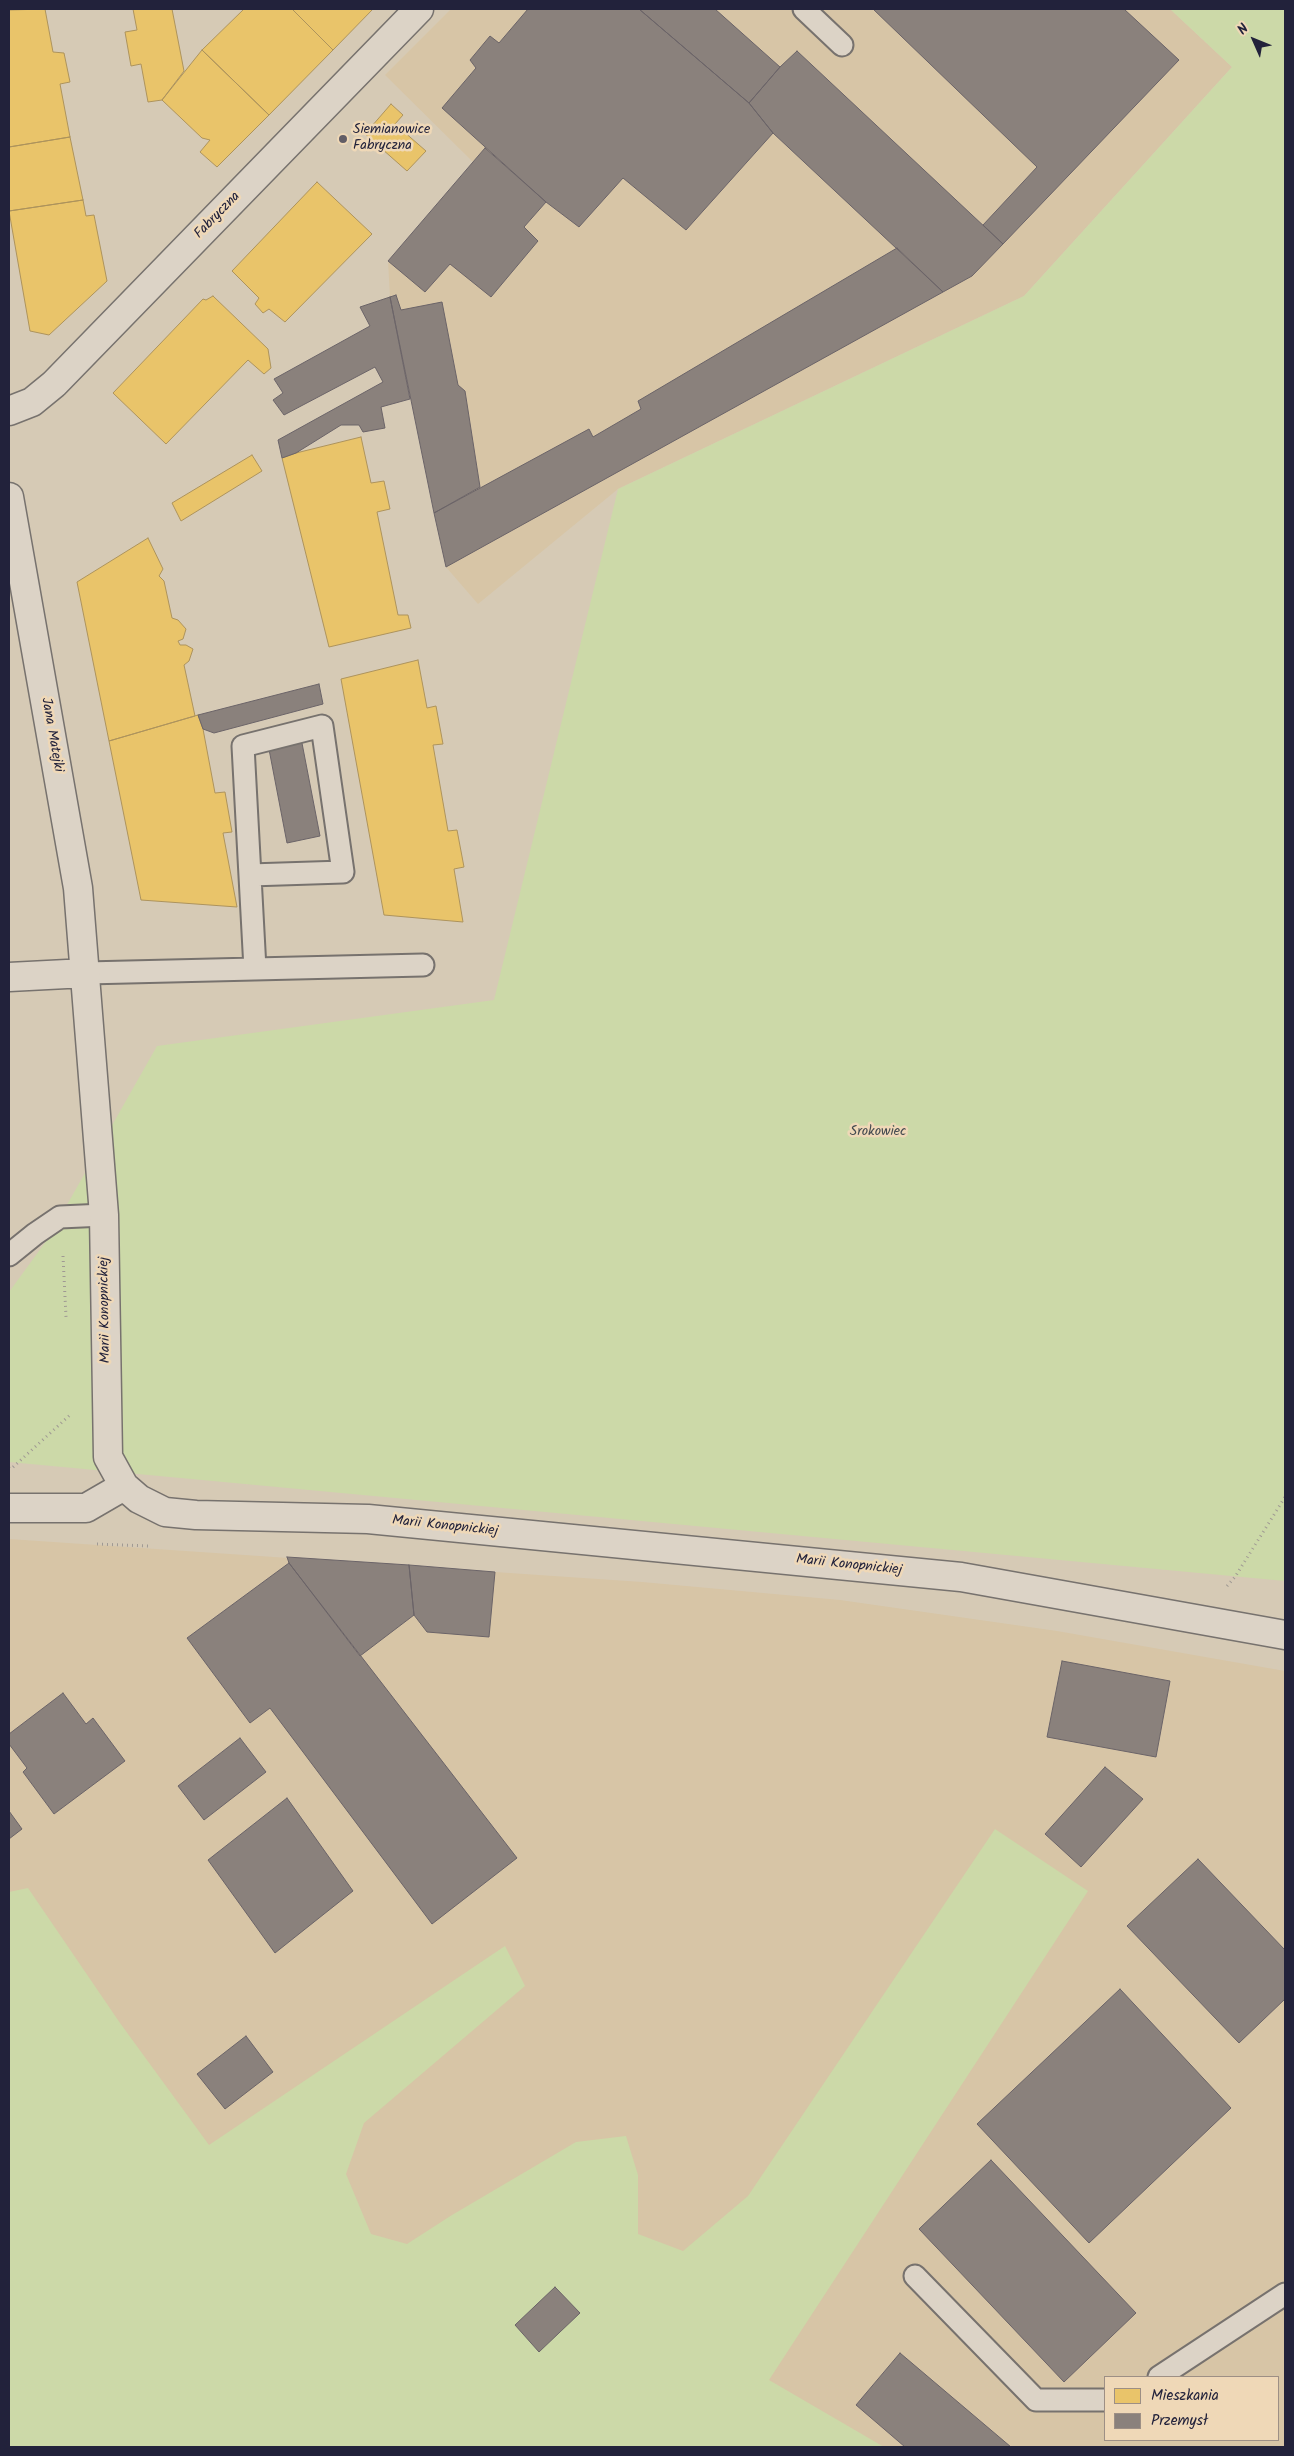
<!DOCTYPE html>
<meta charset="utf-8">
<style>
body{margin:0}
#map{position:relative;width:1294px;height:2456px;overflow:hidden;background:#d6cab5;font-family:Kalam,sans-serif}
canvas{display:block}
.frame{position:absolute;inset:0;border:10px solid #22223b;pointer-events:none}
.legend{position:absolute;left:1104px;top:2376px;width:175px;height:65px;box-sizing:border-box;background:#efd8b7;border:1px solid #9d8f85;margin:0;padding:6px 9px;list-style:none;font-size:15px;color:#22223b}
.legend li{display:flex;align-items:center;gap:10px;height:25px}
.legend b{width:25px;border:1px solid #9d8f85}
.north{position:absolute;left:1229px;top:15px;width:50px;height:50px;-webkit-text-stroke:4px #efd8b7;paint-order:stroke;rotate:314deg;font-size:14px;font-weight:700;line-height:20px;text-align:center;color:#22223b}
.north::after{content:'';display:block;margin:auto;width:18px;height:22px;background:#22223b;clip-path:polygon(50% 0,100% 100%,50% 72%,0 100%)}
</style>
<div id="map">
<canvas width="1294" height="2456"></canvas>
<div class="frame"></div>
<ul class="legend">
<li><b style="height:14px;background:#e9c46a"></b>Mieszkania</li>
<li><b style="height:14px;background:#8a817c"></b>Przemysł</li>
</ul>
<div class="north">N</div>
</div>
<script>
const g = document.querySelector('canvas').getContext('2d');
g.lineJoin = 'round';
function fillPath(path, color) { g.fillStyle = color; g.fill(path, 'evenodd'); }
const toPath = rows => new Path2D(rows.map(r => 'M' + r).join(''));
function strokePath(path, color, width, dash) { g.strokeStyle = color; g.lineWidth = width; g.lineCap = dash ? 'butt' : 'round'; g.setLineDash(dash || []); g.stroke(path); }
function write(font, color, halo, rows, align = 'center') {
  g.font = font + ' Kalam,sans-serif'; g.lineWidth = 5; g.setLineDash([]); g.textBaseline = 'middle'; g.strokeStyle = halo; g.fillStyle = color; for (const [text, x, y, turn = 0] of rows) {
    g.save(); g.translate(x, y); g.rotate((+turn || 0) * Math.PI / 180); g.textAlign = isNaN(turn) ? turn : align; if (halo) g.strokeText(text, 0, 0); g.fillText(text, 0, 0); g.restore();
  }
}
const built = toPath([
 [451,9,1170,9,1232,67,1024,296,618,489,478,604,446,567,390,297,388,261,473,162,385,75],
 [9,1539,642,1582,840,1600,1057,1631,1285,1671,1285,2447,780,2447,9,2354],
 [1105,2377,1278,2377,1278,2440,1105,2440]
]);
const green = toPath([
 [1170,9,1285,9,1285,1581,9,1462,9,1292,47,1240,157,1046,494,1000,618,489,1024,296,1232,67],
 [995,1829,1088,1891,769,2380,884,2447,9,2447,9,1892,28,1888,120,2023,209,2145,505,1946,525,1986,364,2123,346,2174,371,2234,407,2244,452,2215,576,2142,626,2136,638,2175,638,2234,683,2251,748,2196]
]);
const homes = toPath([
 [45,9,53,52,64,53,70,82,60,84,70,137,9,147,9,10,45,9],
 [133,9,172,9,184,71,162,100,148,102,141,64,131,66,125,32,137,30,133,9],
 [244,9,292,9,333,50,269,115,202,50,244,9],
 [292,9,373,9,333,50,292,9],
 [202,50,269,115,217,167,200,152,210,140,202,138,162,100,202,50],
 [391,104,403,115,395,124,426,151,407,171,365,134,391,104],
 [70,137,83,200,9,211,9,147,70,137],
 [317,182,372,234,285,322,269,309,263,313,255,304,259,298,232,271,317,182],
 [83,200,86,216,94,215,107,281,49,335,30,331,9,211,83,200],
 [213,296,268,349,271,368,264,374,248,360,166,444,113,393,203,299,206,300,213,296],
 [361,437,371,483,384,481,390,509,377,512,398,615,408,615,411,628,329,647,282,458,296,453,361,437],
 [252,455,262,471,181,521,172,503,252,455],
 [148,538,163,569,159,576,164,581,172,618,178,620,186,629,183,639,178,641,180,645,186,645,193,649,189,661,184,665,195,716,109,741,77,582,148,538],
 [418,660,427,708,436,706,443,744,433,745,448,831,457,830,464,867,454,869,463,922,384,915,341,679,418,660],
 [198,715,203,729,215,793,225,792,232,832,223,833,237,907,141,900,109,741,198,715]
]);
const industry = toPath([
 [528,9,639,9,749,103,773,133,686,230,623,178,579,227,546,202,442,108,476,68,470,60,490,36,499,43,528,9],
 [639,9,715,9,780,67,749,103,639,9],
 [873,9,1124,9,1179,60,1003,244,983,225,1037,167,873,9],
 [797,51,1003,244,972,276,943,292,773,133,749,103,780,67,797,51],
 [485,148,546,202,524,227,538,241,491,297,450,264,425,292,388,261,485,148],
 [897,248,943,292,446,567,434,513,589,429,593,437,641,409,638,401,897,248],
 [396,295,401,310,442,302,458,385,465,391,480,487,434,513,390,297,396,295],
 [390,297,410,399,381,407,385,428,363,432,359,425,341,425,296,453,282,458,278,440,383,382,375,367,284,415,273,400,283,393,274,379,370,326,360,307,390,297],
 [319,684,323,704,214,733,203,729,198,715,319,684],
 [301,738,320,836,287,843,268,744,301,738],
 [287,1557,409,1565,414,1615,360,1656,289,1563,287,1557],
 [289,1563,517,1858,432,1924,270,1708,250,1723,187,1638,289,1563],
 [409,1565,495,1572,489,1637,427,1632,414,1615,409,1565],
 [1062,1661,1170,1681,1156,1757,1047,1737,1062,1661],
 [63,1693,86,1724,93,1718,125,1761,54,1814,23,1772,27,1768,9,1744,9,1734,63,1693],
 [240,1738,266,1772,204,1820,178,1786,240,1738],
 [1105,1767,1143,1799,1081,1867,1045,1834,1105,1767],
 [287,1798,353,1891,275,1953,208,1860,287,1798],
 [9,1811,22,1829,9,1839,9,1811],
 [1198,1859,1285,1950,1285,1999,1239,2043,1127,1926,1198,1859],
 [1120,1989,1231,2108,1089,2243,977,2124,1120,1989],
 [246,2036,273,2072,225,2109,197,2074,246,2036],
 [991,2160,1136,2313,1064,2382,919,2229,991,2160],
 [555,2287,580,2313,539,2352,515,2325,555,2287],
 [900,2353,1011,2447,905,2447,856,2405,900,2353]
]);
const path = toPath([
 [63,1256,66,1317],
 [9,1468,11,1469,70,1415],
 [97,1544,148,1546],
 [1227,1586,1235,1577,1285,1497]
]);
const lane = toPath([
 [804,9,842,45],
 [250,875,343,872,322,726,243,746,255,969],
 [86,973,423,965],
 [9,1255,35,1234,60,1217,104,1215],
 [915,2276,1036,2400,1105,2400],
 [1159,2377,1285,2294]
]);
const street = toPath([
 [9,411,32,402,54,384,419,9],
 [9,497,78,888,104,1215,108,1457,124,1486,139,1499,165,1512,196,1515,368,1519,961,1577,1285,1635],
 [9,977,86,973],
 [9,1508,86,1508,124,1486]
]);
const markers = [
 [343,139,5,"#615d66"]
];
const poiNames = [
 ["Siemianowice",353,131],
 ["Fabryczna",353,147]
];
const streetNames = [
 ["Fabryczna",218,216,-46],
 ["Jana Matejki",51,735,80],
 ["Marii Konopnickiej",106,1310,-91],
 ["Marii Konopnickiej",445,1527,6],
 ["Marii Konopnickiej",849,1566,6]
];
const parkNames = [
 ["Srokowiec",878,1133]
];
fillPath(built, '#d7c5a6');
fillPath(green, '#ccd9a8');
fillPath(homes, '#e9c46a');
strokePath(homes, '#ad935c', 1);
fillPath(industry, '#8a817c');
strokePath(industry, '#6b6468', 1);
strokePath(lane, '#77726e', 25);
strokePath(street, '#77726e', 31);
strokePath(path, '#9f9993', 3, [1, 4]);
strokePath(lane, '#dcd3c6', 21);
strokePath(street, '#dcd3c6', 28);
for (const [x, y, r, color] of markers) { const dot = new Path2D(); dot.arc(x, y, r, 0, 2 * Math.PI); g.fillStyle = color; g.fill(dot); strokePath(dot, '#efd8b7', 2); }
write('14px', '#22223b', '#efd8b7', poiNames, 'left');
write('14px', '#22223b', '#efd8b7', streetNames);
write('14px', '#42494f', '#efd8b7', parkNames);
</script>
